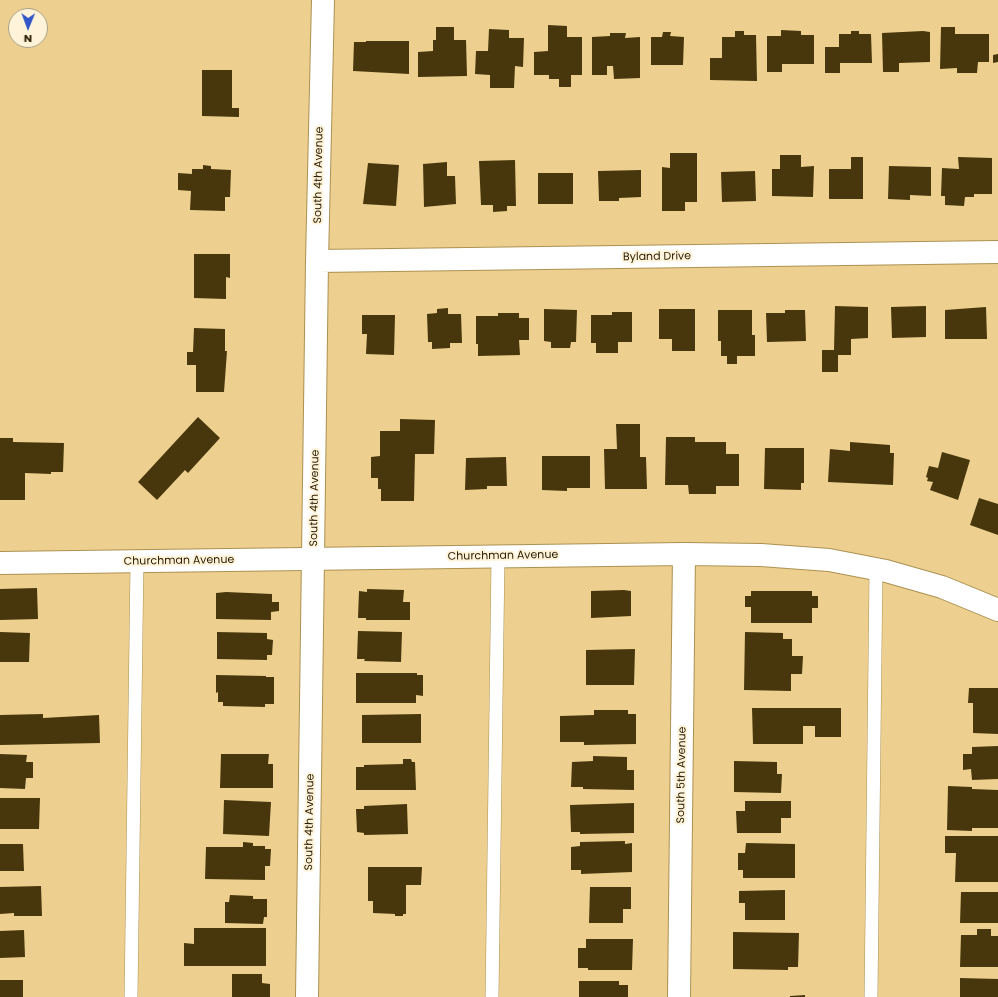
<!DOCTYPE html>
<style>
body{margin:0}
#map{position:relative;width:998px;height:997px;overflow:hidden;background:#edd090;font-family:Poppins,sans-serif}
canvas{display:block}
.north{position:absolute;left:8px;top:8px;width:40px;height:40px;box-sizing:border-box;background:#fff3da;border:1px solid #a99e84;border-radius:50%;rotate:181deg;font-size:11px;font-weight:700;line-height:16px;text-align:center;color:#291e04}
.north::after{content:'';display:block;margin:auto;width:14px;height:18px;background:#3357c8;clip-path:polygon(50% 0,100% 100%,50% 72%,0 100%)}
</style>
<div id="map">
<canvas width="998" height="997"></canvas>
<div class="north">N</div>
</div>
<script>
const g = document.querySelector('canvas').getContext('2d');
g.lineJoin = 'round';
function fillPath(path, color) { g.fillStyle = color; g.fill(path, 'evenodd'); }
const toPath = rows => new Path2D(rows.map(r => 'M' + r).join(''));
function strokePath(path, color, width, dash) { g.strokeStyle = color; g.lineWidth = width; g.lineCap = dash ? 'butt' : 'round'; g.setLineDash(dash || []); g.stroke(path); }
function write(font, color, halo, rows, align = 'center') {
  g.font = font + ' Poppins,sans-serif'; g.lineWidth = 4; g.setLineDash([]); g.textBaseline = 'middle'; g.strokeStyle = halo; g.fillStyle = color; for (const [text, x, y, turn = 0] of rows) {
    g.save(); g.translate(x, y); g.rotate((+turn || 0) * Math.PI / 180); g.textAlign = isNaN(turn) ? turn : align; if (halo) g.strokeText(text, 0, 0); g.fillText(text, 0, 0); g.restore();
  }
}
const building = toPath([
 [548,25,567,26,567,37,582,37,582,75,571,75,571,87,559,87,559,79,549,79,549,75,534,75,534,52,548,51],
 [436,27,454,27,454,40,466,40,467,76,418,77,418,52,433,51,433,40,436,40],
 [941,27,955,27,955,34,989,34,989,62,978,62,977,73,957,73,957,68,940,69],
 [489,29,509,30,509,38,524,38,523,67,515,66,514,88,490,88,490,75,475,74,476,51,488,51],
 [781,30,801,31,801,35,814,35,814,64,782,64,782,72,767,72,767,36,781,36],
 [735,31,744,31,744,35,756,35,757,81,710,80,710,58,722,58,722,37,735,37],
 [851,31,859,31,859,34,871,34,872,63,840,63,840,73,825,73,825,47,839,47,839,34,851,34],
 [923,31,930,32,930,62,899,63,899,72,883,72,882,33],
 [663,32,671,32,670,36,684,37,683,65,651,65,651,37,662,37],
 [610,33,626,33,625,38,640,37,640,78,614,79,613,66,607,66,607,75,592,75,592,37,610,36],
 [366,41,409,41,409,74,353,71,354,42,366,42],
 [998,54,998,62,993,63,993,55],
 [202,70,232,70,232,108,239,108,239,117,202,116],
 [670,153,697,153,697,202,685,202,685,211,662,211,662,167,670,168],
 [780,155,801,155,801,167,814,166,813,197,772,196,772,169,780,169],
 [851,157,863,157,863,199,829,199,829,169,851,169],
 [958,157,992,158,992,194,974,194,974,197,965,197,964,206,945,205,945,196,941,196,942,168,959,169],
 [515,160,516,206,507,206,507,211,493,212,493,205,481,205,479,161],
 [447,162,447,176,455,176,456,204,424,207,423,164],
 [368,163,399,165,396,206,363,204],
 [203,165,211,166,211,169,231,170,230,197,225,197,225,211,190,210,191,191,178,190,178,173,192,174,192,169,203,169],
 [889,166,931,167,931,196,910,195,910,200,888,199],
 [641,170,641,197,619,198,619,201,599,201,598,171],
 [755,171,756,201,722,202,721,172],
 [538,173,573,173,573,204,538,204],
 [194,254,230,254,230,278,226,277,226,299,194,298],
 [835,306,868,307,868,338,851,339,851,355,838,355,838,372,822,372,822,350,834,350],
 [926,306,926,337,892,338,891,307],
 [986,307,987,339,945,339,945,310],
 [448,308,448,314,461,314,462,343,450,343,450,348,432,349,432,342,428,342,427,314,437,313,437,309],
 [544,309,577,310,576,342,571,342,570,348,551,348,551,342,544,341],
 [659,309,695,309,695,351,672,351,672,339,659,339],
 [718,310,752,310,752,335,755,335,755,356,737,356,737,364,727,364,727,356,721,356,721,341,718,341],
 [785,310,805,310,806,341,767,342,766,313,785,313],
 [612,312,632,312,632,342,618,342,618,353,596,353,596,343,591,343,591,315,612,315],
 [498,313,519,313,519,318,529,318,529,340,519,340,520,355,478,356,478,344,476,344,476,316,498,316],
 [362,315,395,315,394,355,366,354,367,334,362,334],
 [194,328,225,329,225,351,227,351,224,392,196,392,196,365,187,365,187,352,193,352],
 [198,417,220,438,188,473,185,470,157,500,138,482],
 [400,419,435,420,434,454,415,454,414,501,381,501,381,489,378,489,378,478,371,478,371,457,380,456,380,431,400,431],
 [616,424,640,424,640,457,646,457,647,489,605,489,604,449,617,449],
 [666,437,695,437,695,442,726,442,726,454,739,454,739,486,716,486,716,494,689,494,688,485,665,485],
 [0,438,13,438,13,442,64,443,63,472,51,472,51,474,25,473,25,500,0,500],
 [850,442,890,445,890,453,894,453,893,485,828,482,830,449,850,451],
 [765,448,804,448,804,483,801,483,801,490,764,489],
 [942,452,970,460,958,500,930,490,933,482,927,481,928,478,926,477,929,466,938,468],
 [542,456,590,456,590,488,567,488,567,491,542,490],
 [506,457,507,486,487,486,487,489,465,490,466,458],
 [979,498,998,504,998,535,970,525],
 [37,588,38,619,0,620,0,589],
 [367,589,404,590,403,602,410,602,410,620,366,620,366,618,358,618,359,591,367,592],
 [624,590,631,591,631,616,591,618,591,591],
 [751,591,812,591,812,596,818,596,818,608,812,608,812,623,751,623,751,607,745,607,745,596,751,596],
 [226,592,272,594,272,602,279,602,279,611,271,612,271,620,216,619,216,593],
 [358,631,402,632,401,662,364,661,365,659,357,659],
 [0,632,30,633,29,662,0,662],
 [217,632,267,633,267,639,273,640,272,655,267,655,267,660,217,659],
 [745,632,783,633,783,639,792,639,792,656,803,656,802,674,791,674,791,691,744,690],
 [635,649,634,685,586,685,586,650],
 [356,673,417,673,417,675,423,675,423,696,416,695,416,703,356,703],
 [216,675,266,676,266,677,274,677,274,704,265,704,265,707,223,706,223,702,218,702,218,692,216,693],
 [969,688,998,688,998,734,973,733,973,703,968,703],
 [752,708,841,708,841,737,815,737,815,726,803,726,803,744,753,744],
 [594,710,628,710,628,714,636,714,636,744,584,745,584,742,560,742,560,716,594,715],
 [43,714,43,718,99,715,100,743,0,745,0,715],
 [421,714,421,743,362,743,362,715],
 [998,746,998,779,972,780,971,769,963,770,963,754,972,754,972,747],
 [0,754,27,755,26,762,33,762,33,778,26,778,25,789,0,788],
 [221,754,269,754,268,764,273,764,273,788,220,788],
 [593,756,627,757,627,770,634,770,634,790,583,789,583,787,571,787,572,762,593,761],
 [403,759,411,759,412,762,415,762,416,790,356,790,356,767,364,767,364,765,403,764],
 [734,761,777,762,777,774,782,774,781,793,734,792],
 [948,786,972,787,972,789,998,790,998,828,972,828,972,831,947,830],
 [0,798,40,798,39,829,0,829],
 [224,800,271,802,269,836,223,834],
 [745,801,791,801,791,818,781,818,781,833,737,833,736,811,745,811],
 [634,803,634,833,580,834,580,832,571,832,570,805],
 [407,804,408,834,364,835,364,833,357,832,356,809,364,809,364,806],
 [945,836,998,836,998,882,955,882,956,853,945,853],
 [625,841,625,844,632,843,632,872,581,874,581,870,571,870,571,847,580,846,580,842],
 [243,842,253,843,253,846,265,846,265,849,271,849,270,866,265,866,265,880,205,879,206,847,243,847],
 [746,843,795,844,795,878,743,878,743,870,738,870,738,853,745,853],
 [0,844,23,844,24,871,0,871],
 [368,867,422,867,421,885,406,885,406,914,403,914,403,916,395,916,395,914,373,913,373,901,368,901],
 [41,886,42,916,14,916,14,913,0,914,0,887],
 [590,887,631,887,631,909,623,909,623,923,589,923],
 [785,890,785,920,745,920,745,903,739,903,739,891],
 [961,892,998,892,998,923,960,923],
 [230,895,253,896,253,899,267,899,267,917,264,917,263,924,225,923,225,902,229,902],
 [194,928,266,928,266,966,184,966,184,943,194,944],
 [977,929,991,929,991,936,998,936,998,967,960,967,961,935,977,935],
 [24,930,25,957,0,958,0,931],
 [733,932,799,933,798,967,788,967,788,970,733,969],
 [586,939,633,939,632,970,588,970,588,968,578,968,578,948,586,948],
 [232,974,262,974,262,983,270,984,270,997,232,997],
 [960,978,998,979,998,997,960,997],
 [0,980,23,980,23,997,0,997],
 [579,981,619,981,619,985,628,985,628,997,579,997],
 [805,995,805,997,790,997,790,996]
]);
const lane = toPath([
 [131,997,137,561],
 [492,997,498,557],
 [871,997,876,569]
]);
const street = toPath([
 [317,261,998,252],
 [307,997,317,261,323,0]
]);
const secondary = toPath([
 [0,563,684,554,761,555,829,560,886,571,942,587,998,610],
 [679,997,684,554]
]);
const streetNames = [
 ["South 4th Avenue",319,175,-89],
 ["Byland Drive",657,257,-1],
 ["South 4th Avenue",315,498,-89],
 ["Churchman Avenue",503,556,-1],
 ["Churchman Avenue",179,561,-1],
 ["South 5th Avenue",682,775,-89],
 ["South 4th Avenue",310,822,-89]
];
fillPath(building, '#48370c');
strokePath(lane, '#ac9152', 14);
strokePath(street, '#ac9152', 24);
strokePath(secondary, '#ac9152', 24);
strokePath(lane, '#fff', 13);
strokePath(street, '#fff', 22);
strokePath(secondary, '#fff', 22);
write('11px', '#291e04', '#fff3da', streetNames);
</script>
